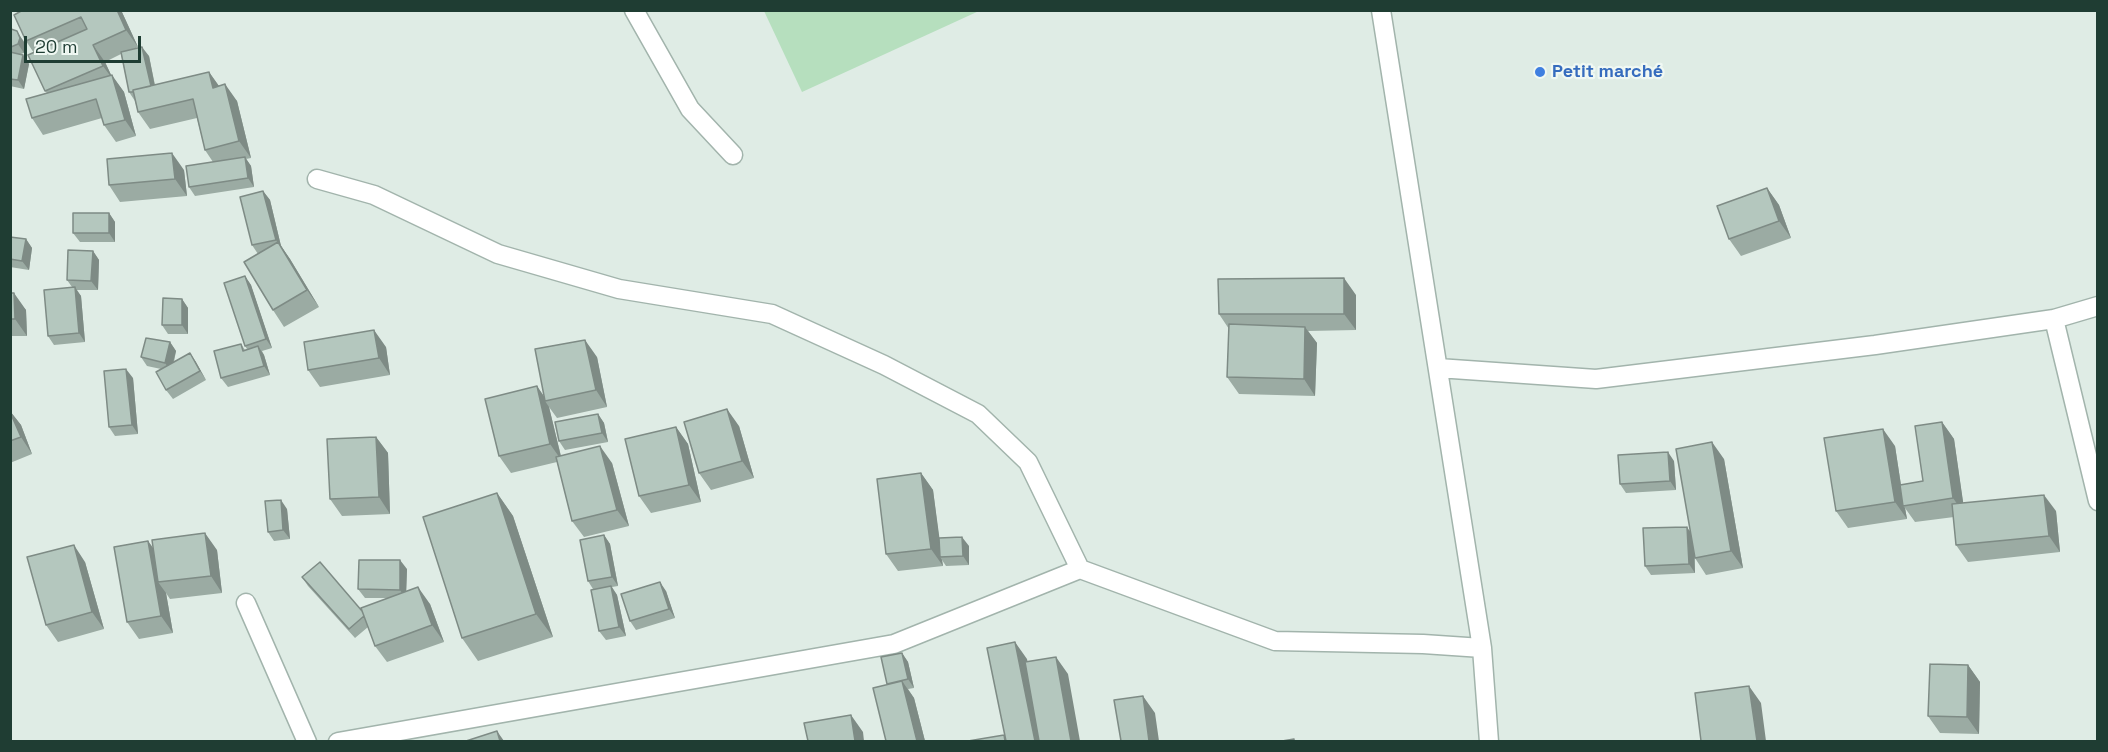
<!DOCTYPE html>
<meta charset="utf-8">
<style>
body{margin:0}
#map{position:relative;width:2108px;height:752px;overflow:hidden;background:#dfece5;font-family:"Space Grotesk",sans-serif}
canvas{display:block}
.frame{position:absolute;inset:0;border:12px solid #1f3d33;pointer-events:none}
.scale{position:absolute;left:24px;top:36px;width:117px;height:27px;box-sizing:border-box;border:3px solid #1f3d33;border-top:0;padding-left:8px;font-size:18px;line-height:21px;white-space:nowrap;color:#1f3d33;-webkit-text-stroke:4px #f0f8f3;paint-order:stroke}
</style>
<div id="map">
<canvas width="2108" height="752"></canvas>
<div class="frame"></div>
<div class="scale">20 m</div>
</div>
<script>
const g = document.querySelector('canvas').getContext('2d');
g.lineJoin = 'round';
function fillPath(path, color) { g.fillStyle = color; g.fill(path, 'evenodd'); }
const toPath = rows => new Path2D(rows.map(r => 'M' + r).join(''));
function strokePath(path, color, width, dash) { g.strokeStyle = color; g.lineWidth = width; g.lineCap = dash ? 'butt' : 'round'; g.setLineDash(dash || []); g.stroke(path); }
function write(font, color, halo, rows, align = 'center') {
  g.font = font + ' "Space Grotesk",sans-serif'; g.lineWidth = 4.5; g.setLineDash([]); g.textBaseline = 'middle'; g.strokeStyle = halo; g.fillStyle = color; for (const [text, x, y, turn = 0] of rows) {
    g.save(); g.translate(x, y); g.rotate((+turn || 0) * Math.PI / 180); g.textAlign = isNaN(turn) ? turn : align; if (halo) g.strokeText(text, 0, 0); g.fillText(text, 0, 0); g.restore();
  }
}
const green = toPath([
 [764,11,979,11,802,92]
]);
const minor = toPath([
 [634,10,690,109,733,155],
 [1381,10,1482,648,1489,742],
 [317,179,374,195,498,254,619,289,772,314,884,365,978,414,1028,462,1080,569],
 [2054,319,2098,501],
 [1438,368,1596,379,1875,345,2054,319,2098,306],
 [246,603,307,742],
 [338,742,894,644,1080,569,1275,641,1423,644,1482,648]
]);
const wall = toPath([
 [19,10,121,10,138,47,131,50,149,56,155,85,209,72,219,86,237,101,251,158,246,159,251,166,254,187,195,196,189,187,213,162,205,150,197,118,150,129,138,112,135,101,129,92,121,54,105,62,111,75,124,92,136,136,116,142,104,125,102,118,43,135,32,118,47,93,45,91,34,53,26,41],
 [11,29,23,40,27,47,24,53,21,54,23,55,29,64,24,89,10,86],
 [184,170,187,196,120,202,109,185],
 [1767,188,1779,205,1791,238,1741,256,1729,239],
 [263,191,270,200,281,246,290,259,319,307,284,327,273,310,258,254,252,245],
 [109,213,115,222,115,242,80,242,73,233],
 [10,237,26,239,32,248,29,270,10,267],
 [93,251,99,260,98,290,76,290,81,296,85,342,54,345,48,336,72,287,67,280],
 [245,276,251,285,272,348,262,351,264,355,270,375,228,387,221,378,241,344,245,350,247,349,245,346],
 [10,293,26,310,27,336,10,336],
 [1356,295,1356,330,1308,331,1317,343,1315,396,1239,394,1227,377,1229,329,1219,314],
 [182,299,188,308,188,334,168,334,162,325],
 [170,342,176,351,174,362,190,353,206,380,173,399,166,390,161,369,147,366,141,357],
 [386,347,390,375,320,387,308,370],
 [597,357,607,407,557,418,549,407,561,456,612,463,629,526,584,537,572,521,557,462,511,473,499,456,537,386,545,398],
 [133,378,138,434,115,436,109,427],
 [10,411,21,425,32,454,10,463],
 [598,414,604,423,608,442,565,450,559,441],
 [1942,422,1954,439,1963,503,2056,511,2060,552,1968,562,1956,545,1954,517,1915,522,1905,508,1907,519,1848,528,1836,511,1895,446,1901,485,1923,481],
 [739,426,754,478,711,490,699,473],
 [676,427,688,444,701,502,651,513,639,496],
 [376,437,388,453,390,514,342,516,330,499],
 [1724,459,1743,568,1706,575,1695,558,1695,573,1651,575,1645,566,1690,530],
 [1674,461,1676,490,1626,493,1620,484],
 [921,473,933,490,939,538,969,546,969,565,946,566,942,560,943,566,898,571,886,554],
 [497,493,513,516,553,637,478,661,462,638],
 [287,509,290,539,274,541,268,532],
 [604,535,610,544,618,586,612,587,617,595,626,636,606,640,599,631,593,589,588,581],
 [148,541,154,549,217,550,222,593,170,599,166,593,173,633,139,639,127,622],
 [85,562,104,629,58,642,46,625],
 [407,569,406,591,430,604,444,642,387,662,375,646,368,627,355,638,308,586,302,577,362,611,387,598,365,598,358,589],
 [666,591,675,618,636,630,630,621],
 [902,653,908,662,914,688,908,689,914,698,925,741,886,741,887,684],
 [1968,665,1980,682,1979,734,1940,733,1928,716]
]);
const shadedWall = toPath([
 [117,10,121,10,138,47,126,30],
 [17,31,27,47,24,53,18,44],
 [93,45,105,62,113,79,112,75,124,92,136,136,125,120,114,81,103,66],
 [142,47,149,56,157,97,151,88],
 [23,55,29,64,24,89,18,80],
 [209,72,221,89,213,88],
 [225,84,237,101,251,158,239,141],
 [172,153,184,170,187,196,175,179],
 [245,157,251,166,254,187,248,178],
 [1767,188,1779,205,1791,238,1779,221],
 [263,191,270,200,281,246,290,259,319,307,307,290,276,240],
 [109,213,115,222,115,242,109,233],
 [26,239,32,248,29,270,22,261],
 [93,251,99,260,98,290,91,281],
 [245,276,251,285,272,348,266,339],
 [1344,278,1356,295,1356,330,1344,314],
 [75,287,81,296,85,342,79,333],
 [14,293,26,310,27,336,15,319],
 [182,299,188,308,188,334,182,325],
 [1305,327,1317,343,1315,396,1304,379],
 [374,330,386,347,390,375,379,358],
 [585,340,597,357,607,407,596,390],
 [170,342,176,351,171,371,165,363],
 [258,346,264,355,270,375,264,366],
 [190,353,196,362,206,380,200,371],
 [126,369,133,378,138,434,132,425],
 [537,386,547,401,545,401,549,407,562,461,550,444],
 [727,409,739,426,754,478,742,461],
 [10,411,21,425,32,454,21,437],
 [598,414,604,423,608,442,602,433],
 [1942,422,1954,439,1965,515,1953,498],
 [676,427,688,444,701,502,689,485],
 [1883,429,1895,446,1904,505,1903,506,1905,508,1907,519,1895,502],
 [376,437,388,453,390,514,379,497],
 [1712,442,1724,459,1743,568,1731,551],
 [600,446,612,463,629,526,617,510],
 [1668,452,1674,461,1676,490,1670,481],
 [921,473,933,490,942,557,940,557,942,560,943,566,931,549],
 [497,493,513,516,553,637,536,614],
 [2044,495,2056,511,2060,552,2049,536],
 [281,500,287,509,290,539,283,530],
 [1687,527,1693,536,1695,573,1689,564],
 [205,533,217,550,222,593,211,576],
 [604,535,610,544,618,586,612,577],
 [962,537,969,546,969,565,963,556],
 [148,541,160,558,158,582,166,593,173,633,161,616],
 [74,545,85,562,104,629,92,612],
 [400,560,407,569,406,599,400,590],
 [660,582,666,591,675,618,669,609],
 [611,586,617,595,626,636,619,627],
 [418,587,430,604,444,642,432,625],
 [1015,642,1027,659,1044,741,1035,741],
 [902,653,908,662,914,688,908,679],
 [1056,657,1068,674,1080,741,1071,741],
 [1968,665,1980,682,1979,734,1967,717],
 [902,681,914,698,925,741,917,741],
 [1749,686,1761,703,1766,741,1757,741],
 [1143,696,1155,713,1159,741,1149,741],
 [851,715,863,732,864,741,855,741],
 [497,731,504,741,500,741]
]);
const building = toPath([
 [23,10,117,10,126,30,93,45,103,66,45,91,28,55,87,29,81,17,26,41,14,15,23,10],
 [11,29,17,31,20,38,18,44,11,47,10,46,11,29],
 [142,47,151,86,133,90,133,92,129,92,121,52,142,47],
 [10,52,23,55,18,80,10,79,10,52],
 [209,72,213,88,225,84,239,141,205,150,193,99,138,112,133,90,209,72],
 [112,75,125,120,104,125,96,99,32,118,26,99,112,75],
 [172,153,175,179,109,185,107,159,172,153],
 [245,157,248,178,189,187,186,166,245,157],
 [1767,188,1779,221,1729,239,1717,206,1767,188],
 [263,191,276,240,252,245,240,197,263,191],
 [73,213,109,213,109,233,73,233,73,213],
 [10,237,26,239,22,261,10,259,10,237],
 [278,242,307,290,273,310,244,262,278,242],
 [68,250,93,251,91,281,67,280,68,250],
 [245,276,266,339,245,346,224,283,245,276],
 [1344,278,1344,314,1219,314,1218,279,1344,278],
 [75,287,79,333,48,336,44,290,75,287],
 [10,293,14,293,15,319,10,319,10,293],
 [163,298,182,299,182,325,162,325,163,298],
 [1229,324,1305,327,1304,379,1227,377,1229,324],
 [374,330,379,358,308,370,304,342,374,330],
 [146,338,170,342,165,363,141,357,146,338],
 [585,340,596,390,545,401,535,349,585,340],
 [241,344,243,351,258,346,264,366,221,378,214,351,241,344],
 [190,353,200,371,166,390,156,372,190,353],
 [126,369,132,425,109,427,104,371,126,369],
 [537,386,550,444,499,456,485,399,537,386],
 [727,409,742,461,699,473,684,422,727,409],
 [10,412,21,437,10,441,10,412],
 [598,414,602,433,559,441,555,422,598,414],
 [1942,422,1953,498,1903,506,1900,485,1923,481,1915,426,1942,422],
 [676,427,689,485,639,496,625,439,676,427],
 [1883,429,1895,502,1836,511,1824,438,1883,429],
 [376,437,379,497,330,499,327,439,376,437],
 [1712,442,1731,551,1695,558,1676,449,1712,442],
 [600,446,617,510,572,521,556,457,600,446],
 [1668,452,1670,481,1620,484,1618,455,1668,452],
 [921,473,931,549,886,554,877,479,921,473],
 [497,493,536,614,462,638,423,517,497,493],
 [2044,495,2049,536,1956,545,1952,504,2044,495],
 [281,500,283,530,268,532,265,501,281,500],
 [1687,527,1689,564,1645,566,1643,528,1687,527],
 [205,533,211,576,158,582,152,540,205,533],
 [604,535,612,577,588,581,580,540,604,535],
 [962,537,963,556,940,557,939,538,962,537],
 [148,541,161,616,127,622,114,547,148,541],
 [74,545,92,612,46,625,27,557,74,545],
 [359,560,400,560,400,590,358,589,359,560],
 [320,562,362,611,364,616,349,629,302,577,320,562],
 [660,582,669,609,630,621,621,594,660,582],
 [611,586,619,627,599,631,591,590,611,586],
 [418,587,432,625,375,646,361,608,418,587],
 [1015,642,1035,741,1006,741,987,648,1015,642],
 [902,653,908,679,887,684,881,657,902,653],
 [1056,657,1071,741,1039,741,1025,662,1056,657],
 [1930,664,1968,665,1967,717,1928,716,1930,664],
 [902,681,917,741,886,741,873,688,902,681],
 [1749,686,1757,741,1701,741,1695,693,1749,686],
 [1143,696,1149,741,1121,741,1114,700,1143,696],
 [851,715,855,741,808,741,804,723,851,715],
 [497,731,500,741,466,741,497,731],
 [1004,735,1005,741,968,741,1004,735],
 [1294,739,1294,741,1282,741,1294,739]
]);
const markers = [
 [1540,72,6,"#3f7fe0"]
];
const shopNames = [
 ["Petit marché",1552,72]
];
fillPath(green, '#b6dfbe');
strokePath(minor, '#a2b4ac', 21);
strokePath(minor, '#fff', 18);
fillPath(wall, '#9baba3');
fillPath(shadedWall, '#7e8b85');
fillPath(building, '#b4c7be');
strokePath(building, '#7e8b85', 1.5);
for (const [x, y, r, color] of markers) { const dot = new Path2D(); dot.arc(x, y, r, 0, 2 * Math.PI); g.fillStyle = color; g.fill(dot); strokePath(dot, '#f0f8f3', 2); }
write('bold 18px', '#366cbe', '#f0f8f3', shopNames, 'left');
</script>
